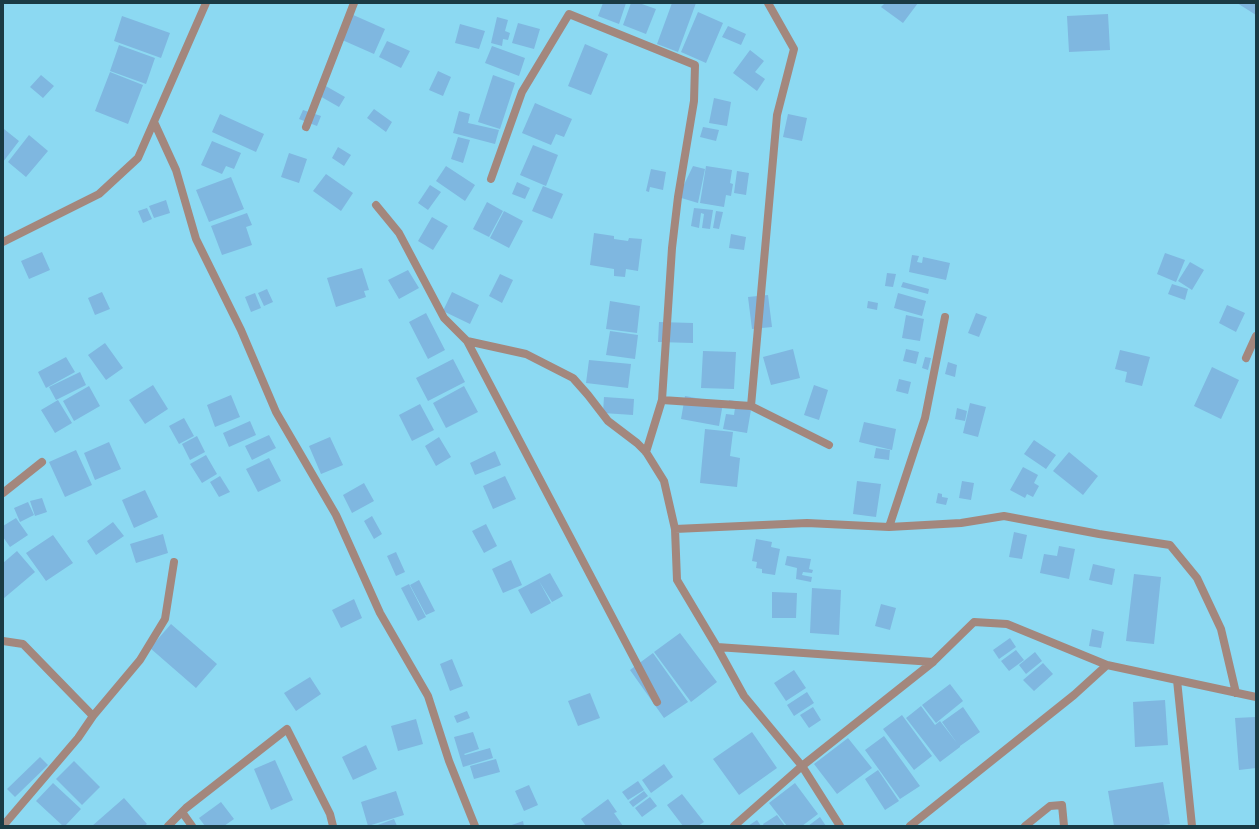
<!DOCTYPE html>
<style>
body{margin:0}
#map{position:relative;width:1259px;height:829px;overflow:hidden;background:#8cd9f2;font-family:"Libre Baskerville",serif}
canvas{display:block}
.frame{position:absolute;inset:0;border:4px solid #1a3b45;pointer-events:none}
</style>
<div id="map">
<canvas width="1259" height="829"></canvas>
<div class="frame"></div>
</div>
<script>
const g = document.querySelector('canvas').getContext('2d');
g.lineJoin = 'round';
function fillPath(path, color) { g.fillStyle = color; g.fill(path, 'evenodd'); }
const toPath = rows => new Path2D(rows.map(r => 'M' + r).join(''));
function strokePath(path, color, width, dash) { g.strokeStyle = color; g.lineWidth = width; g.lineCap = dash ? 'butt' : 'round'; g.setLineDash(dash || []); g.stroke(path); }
const building = toPath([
 [603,3,626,3,619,24,598,16],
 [631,3,639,3,656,9,646,34,623,25],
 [672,3,696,3,678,52,657,44],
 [885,3,918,3,903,23,881,7],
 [1237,3,1256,3,1256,15],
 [698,12,723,23,706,63,681,52],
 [351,14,385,29,374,54,340,39],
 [1108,14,1110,50,1069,52,1067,16],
 [122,16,170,33,161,58,114,41],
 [497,17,508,20,505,31,510,33,508,40,503,39,502,46,491,43],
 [518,23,540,29,534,49,512,43],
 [460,24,485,31,479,49,455,43],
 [728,26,746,34,741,45,722,37],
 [387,41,410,51,401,68,379,57],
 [585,44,608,54,591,95,568,86],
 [119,45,155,58,146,84,110,71],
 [492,46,525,58,519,76,485,63],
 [750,50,764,61,755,72,765,79,757,91,733,73],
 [438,71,451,77,443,96,429,90],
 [110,72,143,85,128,124,95,111],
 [41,75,54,86,43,98,30,87],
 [493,75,515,83,500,129,478,122],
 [324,85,345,97,339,107,318,95],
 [714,98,731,102,727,126,709,123],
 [535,103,572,119,564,137,556,134,551,145,522,133],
 [374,109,392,122,386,132,367,118],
 [303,110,321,116,317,126,299,119],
 [459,111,470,114,468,123,499,130,495,144,453,133],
 [220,114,264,134,256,152,212,132],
 [788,114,807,118,802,141,783,137],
 [703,127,719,130,716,141,700,137],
 [4,129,19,141,3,162,3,131],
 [29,135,48,151,26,177,8,162],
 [458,137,470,140,463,163,451,159],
 [212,141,241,153,234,169,226,166,222,174,201,165],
 [533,145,558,155,546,186,520,175],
 [338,147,351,155,344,166,332,158],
 [289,153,307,159,299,183,281,177],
 [446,166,475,185,465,201,436,181],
 [693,166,705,169,698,203,678,197],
 [706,166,732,170,730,183,733,184,731,196,726,195,724,207,700,203],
 [651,169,666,172,663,190,650,187,649,192,646,191],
 [737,171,749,173,746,195,734,193],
 [326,174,353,193,341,211,313,191],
 [231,177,244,209,209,222,196,190],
 [517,182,530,188,525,199,512,194],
 [430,185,441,192,428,210,418,203],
 [543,186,563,194,552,219,532,211],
 [166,200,170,213,154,218,149,206],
 [487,202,503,211,489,237,473,229],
 [147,208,152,219,143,223,138,211],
 [694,208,713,210,710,229,702,228,704,214,701,213,699,228,691,226],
 [504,211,523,221,509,248,490,238],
 [716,211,723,212,719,229,713,228],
 [247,213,252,225,246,227,252,245,222,255,211,226],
 [432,217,448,226,433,250,418,241],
 [594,233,614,236,614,239,628,241,629,238,642,239,638,271,626,269,625,277,614,276,614,269,590,265],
 [731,234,746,237,744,250,729,248],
 [42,252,50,270,29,279,21,261],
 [1165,253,1185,260,1176,282,1157,274],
 [912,255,919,256,917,262,922,263,923,257,950,263,946,280,909,272],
 [1190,262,1204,270,1192,290,1178,281],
 [362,268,369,290,364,291,366,297,336,307,327,278],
 [408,270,419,288,399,299,388,280],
 [887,273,896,274,893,287,885,286],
 [500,274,513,280,502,303,489,296],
 [903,282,929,289,928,294,901,287],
 [1172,284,1188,289,1185,300,1168,294],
 [267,289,273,302,264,306,258,293],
 [102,292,110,309,95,315,88,298],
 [452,292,479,305,470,324,443,311],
 [255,293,261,308,251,312,245,297],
 [898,293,926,301,922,316,894,308],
 [768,295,772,327,752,329,748,297],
 [610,301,640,306,637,333,606,329],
 [868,301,878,303,877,310,867,308],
 [1227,305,1245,313,1236,332,1219,323],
 [426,313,445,350,428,359,409,322],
 [976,313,987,317,979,337,968,333],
 [906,315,924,319,920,341,902,338],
 [659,322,693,323,693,343,658,342],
 [610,331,638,335,635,359,606,355],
 [105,343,123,368,106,380,88,355],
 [793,349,800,378,771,385,763,357],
 [906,349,919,352,916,364,903,361],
 [1120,350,1150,357,1142,386,1125,382,1127,372,1115,369],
 [703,351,736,352,734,389,701,388],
 [66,357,75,372,46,388,38,372],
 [925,357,931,358,928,370,922,368],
 [453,359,465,382,428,401,416,378],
 [589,360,631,364,628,388,586,383],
 [948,362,957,365,955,377,945,374],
 [1212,367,1239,380,1221,419,1194,406],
 [80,372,86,385,56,400,49,387],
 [899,379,911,382,908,394,896,391],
 [153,385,168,409,145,424,129,400],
 [814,385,828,390,819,420,804,415],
 [89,386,100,406,74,421,63,401],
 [464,386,478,412,446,428,433,403],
 [231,395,240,417,215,427,207,405],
 [685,396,723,403,719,426,681,419],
 [604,397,634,399,633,415,603,413],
 [58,400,72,423,55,433,41,410],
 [729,400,752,404,747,433,723,429,726,414,734,415,735,408,727,407],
 [970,403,986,407,978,437,963,433],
 [420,404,434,430,412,441,399,415],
 [957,408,967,411,965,421,955,419],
 [184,418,194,436,179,444,169,426],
 [250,421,256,435,229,447,223,433],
 [864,422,896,429,892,450,859,442],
 [705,429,733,432,730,456,740,458,737,487,700,483],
 [269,435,276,448,252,460,245,446],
 [197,436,205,452,190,460,182,444],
 [330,437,343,465,321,474,309,446],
 [439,437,451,457,436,466,425,446],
 [1034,440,1056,455,1046,469,1024,454],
 [109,442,121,469,95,480,84,453],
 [876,448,890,450,889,460,874,458],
 [76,450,92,485,65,497,49,462],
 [495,451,501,465,475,475,470,463],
 [1069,452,1098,476,1083,495,1053,471],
 [206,455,217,474,202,483,190,464],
 [269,458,281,481,258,492,246,469],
 [1023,467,1038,475,1034,483,1039,486,1033,497,1027,494,1025,498,1010,490],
 [220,476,230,492,219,497,210,482],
 [505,476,516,499,493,509,483,486],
 [857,481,881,484,876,517,853,514],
 [962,481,974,483,971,500,959,498],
 [364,483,374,501,352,513,343,495],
 [145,490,158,517,134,528,122,500],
 [938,493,942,494,942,497,948,498,946,505,936,503],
 [42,498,47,512,35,516,30,501],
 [28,502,34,515,20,522,14,508],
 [372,516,382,534,374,539,364,521],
 [16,518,28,535,10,547,3,537,3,526],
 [113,522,124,536,96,555,87,541],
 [486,524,497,546,484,553,472,531],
 [1014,532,1027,535,1022,559,1009,557],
 [163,534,168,553,136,563,130,544],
 [53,535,73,563,46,581,26,553],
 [756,539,772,542,771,547,780,549,775,575,762,573,762,569,756,568,757,562,752,561],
 [1059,546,1075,549,1069,579,1040,573,1044,554,1057,556],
 [17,551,35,572,3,599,3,563],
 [396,552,405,572,396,576,387,556],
 [787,556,811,559,809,569,813,570,812,573,803,572,802,575,812,577,811,582,796,579,797,568,785,565],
 [511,560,522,585,503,593,492,569],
 [1093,564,1115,569,1112,585,1089,580],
 [550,573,563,596,552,602,539,581,551,603,531,614,518,590],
 [1134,574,1161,577,1154,644,1126,641],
 [419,580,435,611,426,615,410,585],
 [409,584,426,617,418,621,401,588],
 [812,588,841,590,839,635,810,633],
 [772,592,797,593,796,618,772,618],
 [354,599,362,618,341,628,332,610],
 [881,604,896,608,890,630,875,626],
 [171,624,217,664,196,688,150,648],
 [1092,629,1104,632,1101,648,1089,646],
 [680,633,717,682,691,702,654,652],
 [1010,638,1016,647,999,659,993,650],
 [1016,650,1024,660,1009,671,1001,661],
 [1035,652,1042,661,1026,674,1019,665],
 [653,653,688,702,664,718,630,670],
 [452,659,463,686,450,691,440,664],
 [1043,663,1053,674,1034,691,1023,680],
 [794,670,806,688,786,701,774,683],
 [310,677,321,694,296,711,284,693],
 [950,684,963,701,936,723,922,705],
 [807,692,814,703,794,716,787,705],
 [590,693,600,718,578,726,568,701],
 [1165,700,1168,745,1135,747,1133,702],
 [921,706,935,725,940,721,957,743,942,722,963,707,980,732,960,746,960,747,940,762,906,718],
 [813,707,821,720,809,728,800,715],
 [467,711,470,718,457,723,454,716],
 [902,715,932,756,914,770,883,729],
 [1256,717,1256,768,1239,770,1235,718],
 [416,719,423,744,398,751,391,726],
 [473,732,479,749,464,754,465,755,490,748,493,758,463,767,454,737],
 [752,732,777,768,739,795,713,759],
 [884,736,920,786,900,799,865,750],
 [848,738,872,768,837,794,814,764],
 [366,745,377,769,353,780,342,757],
 [40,757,48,765,15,797,7,789],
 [496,759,500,772,474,779,470,766],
 [275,760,293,800,271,810,254,769],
 [74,761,100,787,82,805,56,779],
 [664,764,673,777,651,793,642,780],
 [878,770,899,801,885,810,865,779],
 [638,781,644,790,628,800,622,792],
 [1163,782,1170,824,1155,826,1114,826,1108,791],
 [53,783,81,809,65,826,63,826,36,801],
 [795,783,818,814,802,826,787,826,769,803],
 [529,785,538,805,524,811,515,791],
 [396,791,404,815,368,826,361,802],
 [644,791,648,796,633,807,629,802],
 [682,794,704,822,698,826,683,826,667,805],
 [650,797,657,806,642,817,635,808],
 [124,798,147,824,144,826,92,826],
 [608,799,617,812,614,813,623,826,586,826,581,819],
 [221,802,234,819,224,826,205,826,199,818],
 [777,815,785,826,764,826,763,824],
 [820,817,826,826,808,826],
 [394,819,397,826,375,826],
 [757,820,761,826,748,826],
 [523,821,524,826,509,826]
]);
const minor = toPath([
 [154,122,176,170,196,239,241,330,276,412,336,515,380,613,428,696,449,761,475,826],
 [306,127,354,3],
 [491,179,522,92,569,14,695,65,694,101,678,197,672,248,662,400,646,452],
 [376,205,399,233,444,318,467,341,526,354,573,378,588,395,608,421,637,443,646,452,664,481,675,529,677,580,717,647,744,696,802,766,840,826],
 [3,242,99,194,138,158,206,3],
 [467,341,657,702],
 [1246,358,1256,336],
 [662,400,751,406,829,445],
 [751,406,777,115,794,49,768,3],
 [3,493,42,462],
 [889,527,925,418,945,317],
 [675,529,807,523,889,527,961,523,1004,516,1099,534,1170,545,1197,578,1221,629,1236,693],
 [3,641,23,644,93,716],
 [717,647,933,662],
 [1107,665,1256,697],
 [1177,680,1192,826],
 [182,812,192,826],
 [3,826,78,738,93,716,140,660,165,619,174,562],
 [168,826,186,808,287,729,330,814,333,826],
 [734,826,802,766,933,662,974,622,1007,624,1107,665,1074,695,910,826],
 [1025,826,1050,806,1062,805,1064,826]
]);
fillPath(building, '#7fb7e0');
strokePath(minor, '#a3877d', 8);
</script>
